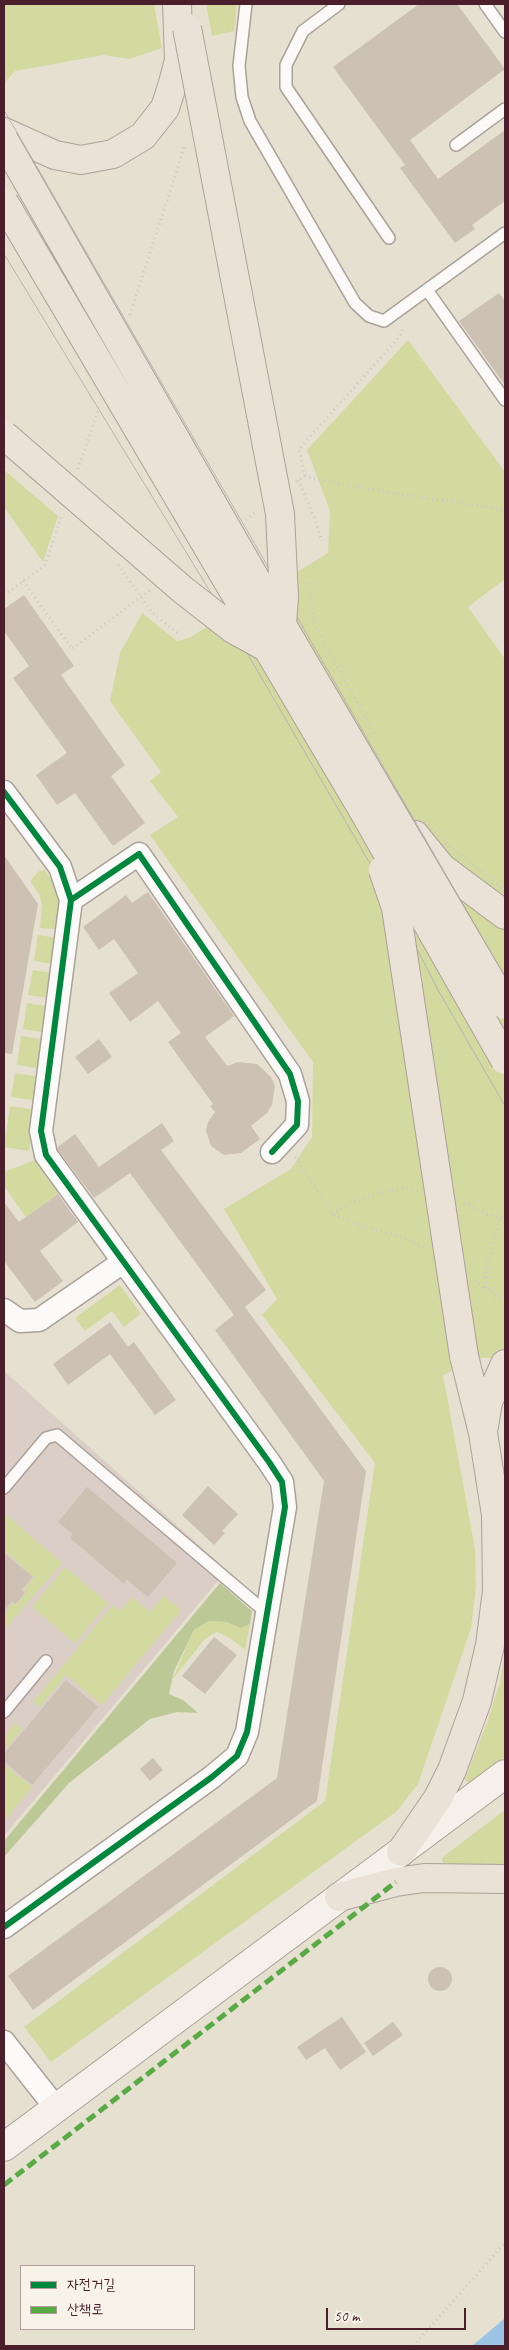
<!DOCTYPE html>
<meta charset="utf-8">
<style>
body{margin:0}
#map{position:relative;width:509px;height:2350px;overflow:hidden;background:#e6e0d0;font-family:Caveat,"Poor Story",sans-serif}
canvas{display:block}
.frame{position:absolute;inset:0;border:5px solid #4a1f2b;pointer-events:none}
.legend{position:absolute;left:20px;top:2265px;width:175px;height:65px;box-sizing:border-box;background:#f7f3e8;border:1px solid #b29e9c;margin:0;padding:6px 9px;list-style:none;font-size:15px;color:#4a1f2b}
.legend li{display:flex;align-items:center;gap:10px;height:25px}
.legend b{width:25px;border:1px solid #b29e9c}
.scale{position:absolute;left:326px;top:2308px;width:140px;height:22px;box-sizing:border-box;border:2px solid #4a1f2b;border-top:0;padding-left:6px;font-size:15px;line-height:18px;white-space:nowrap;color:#4a1f2b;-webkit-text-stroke:4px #f7f3e8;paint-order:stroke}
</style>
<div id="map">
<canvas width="509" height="2350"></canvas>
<div class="frame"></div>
<ul class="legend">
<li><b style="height:6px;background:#00873e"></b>자전거길</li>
<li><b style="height:6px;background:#57aa44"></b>산책로</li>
</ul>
<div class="scale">50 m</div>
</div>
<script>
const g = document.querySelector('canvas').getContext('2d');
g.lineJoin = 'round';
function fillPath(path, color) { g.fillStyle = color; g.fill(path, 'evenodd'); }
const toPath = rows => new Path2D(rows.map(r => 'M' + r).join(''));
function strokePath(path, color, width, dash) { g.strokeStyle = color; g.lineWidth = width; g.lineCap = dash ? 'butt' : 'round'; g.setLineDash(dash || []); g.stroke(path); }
const industrial = toPath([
 [4,1371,227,1570,4,1836]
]);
const green = toPath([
 [4,4,154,4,162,48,129,59,103,55,15,71,4,83],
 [206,4,237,4,234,31,212,36],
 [408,340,505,472,505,579,468,607,505,659,505,1354,497,1350,491,1358,482,1358,443,1375,475,1549,476,1588,471,1628,418,1784,396,1812,51,2062,24,2027,325,1801,375,1463,262,1315,277,1299,224,1209,291,1169,312,1137,313,1062,150,835,178,817,150,781,161,772,110,701,120,653,142,613,177,641,189,638,328,553,330,511,307,450],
 [4,470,58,516,43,562,4,507],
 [45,870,62,896,58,929,40,928,42,904,39,894,30,881,39,871],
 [38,935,64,939,60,965,34,961],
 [33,970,58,974,54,999,28,995],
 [27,1003,53,1007,48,1033,23,1029],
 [21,1036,47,1040,43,1069,17,1065],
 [15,1073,41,1077,37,1101,11,1097],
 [10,1106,36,1110,29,1151,4,1147],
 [35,1160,59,1193,26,1217,4,1186,4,1172],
 [120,1285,141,1314,124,1327,112,1311,85,1331,75,1318],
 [4,1513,62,1563,4,1630,4,1613,12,1603,15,1606,27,1593,24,1590,34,1577,4,1551],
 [65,1567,108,1603,75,1643,32,1607],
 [164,1596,181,1610,102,1705,66,1675,40,1707,33,1702,113,1605,121,1611,132,1597,150,1612],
 [209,1621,226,1622,241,1628,250,1624,245,1650,230,1638,217,1632,205,1639,172,1680,194,1630],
 [505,1653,505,1757,469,1783,465,1779,487,1723,500,1682],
 [15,1723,22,1729,4,1751,4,1737],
 [4,1764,32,1787,4,1822],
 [505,1810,505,1869,445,1868,442,1859,444,1856]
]);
const forest = toPath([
 [220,1583,252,1611,250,1624,241,1628,226,1622,209,1621,194,1630,174,1671,169,1694,183,1700,198,1713,177,1712,150,1719,69,1783,4,1857,4,1841]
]);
const water = toPath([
 [505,2318,505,2346,472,2346,504,2319]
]);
const building = toPath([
 [419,4,457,4,505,69,410,140,438,179,505,130,505,201,472,225,475,229,455,243,400,168,405,165,333,67],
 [499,293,505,301,505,385,459,321],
 [24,595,74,666,61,675,125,765,111,776,145,823,113,846,75,793,57,805,36,775,67,753,13,678,29,666,4,631,4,609],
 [4,855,38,904,12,1054,4,1053],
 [148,892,234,1016,205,1037,227,1066,238,1062,257,1064,271,1077,275,1086,272,1105,267,1113,251,1126,260,1139,241,1153,224,1155,211,1146,206,1130,208,1122,215,1112,210,1106,213,1104,168,1042,181,1033,158,1001,130,1022,109,993,138,973,114,939,99,950,83,927,126,895,132,903],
 [99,1039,112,1057,88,1074,75,1057],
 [162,1123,174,1141,161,1150,266,1290,245,1307,366,1471,317,1801,33,2010,8,1976,277,1778,324,1481,215,1330,234,1315,130,1173,94,1198,58,1150,58,1147,75,1134,99,1167],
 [58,1194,78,1222,40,1251,63,1281,35,1302,4,1261,4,1202,19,1222],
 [110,1322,128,1347,134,1342,176,1400,155,1415,110,1354,68,1385,53,1364],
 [208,1486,238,1514,222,1531,225,1533,214,1545,182,1515],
 [87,1487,177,1563,148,1597,127,1580,124,1584,70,1538,73,1534,58,1522],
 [4,1553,33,1577,21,1590,25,1593,15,1604,12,1601,4,1611],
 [214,1637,237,1655,205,1694,182,1676],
 [66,1680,98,1707,32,1785,4,1761,4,1754],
 [153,1758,163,1770,150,1781,140,1769],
 '428 1979a12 12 0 1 1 24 0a12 12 0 1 1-24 0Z',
 [342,2017,366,2052,340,2070,325,2048,306,2060,297,2047],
 [393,2022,403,2035,373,2056,364,2043]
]);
const path = toPath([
 [130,315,185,145],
 [78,469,99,407],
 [305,476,299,449,395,342,402,333,402,326],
 [296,482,305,476,343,485,505,510],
 [314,517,322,541],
 [246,520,257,511],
 [23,581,72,649,150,590],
 [4,595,45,565,62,515],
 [161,620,178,633],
 [295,1157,332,1214,364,1227,399,1236,424,1247],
 [464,1203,487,1214,505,1218],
 [332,1214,347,1205,389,1190,402,1188,417,1191],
 [475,1281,505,1302],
 [485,1288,486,1271,500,1218],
 [413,2346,505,2243]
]);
const lane = toPath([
 [246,4,239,66,242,97,250,121,355,303,369,316,384,321,505,233],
 [339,4,303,31,286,65,286,87,389,238],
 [485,4,505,32],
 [456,145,505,109],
 [427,290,505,400],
 [4,1488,46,1438,57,1435,268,1614],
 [4,1712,46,1661]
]);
const street = toPath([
 [4,792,60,867,71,900,41,1131,46,1155,269,1462,282,1482,285,1507,247,1732,237,1756,212,1777,4,1927],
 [71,900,139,854,290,1074,298,1101,297,1125,272,1152],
 [4,1310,20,1321,39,1320,123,1262],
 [4,2042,56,2108]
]);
const secondary = toPath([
 [4,2147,505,1774]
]);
const highway = toPath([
 [4,132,55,155,81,160,113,154,143,136,165,108,173,83,179,60,177,4],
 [415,835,442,868,505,915],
 [464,1356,483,1433,496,1515,501,1533],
 [484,1426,488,1402,505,1364],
 [401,1852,438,1798,452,1770,477,1701,490,1645,497,1591,496,1515],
 [339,1897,396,1882,424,1878,505,1879]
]);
const tram = toPath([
 [4,110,505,977],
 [4,254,233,629,396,908,438,990,505,1106]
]);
const pathBridge = toPath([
 [298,480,314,517],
 [118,565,152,612,161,620],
 [308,583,316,628,376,736],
 [425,821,448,845,505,890]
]);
const highwayBridge = toPath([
 [187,28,280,514,284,597,282,625],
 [4,140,282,625,505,1005],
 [4,202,364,812,505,1060],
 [4,435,183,590,233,629,264,646],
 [383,870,396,908,464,1356]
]);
const quiet = toPath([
 [4,2185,396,1882]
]);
const cycleway = toPath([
 [4,792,60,867,71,900,41,1131,46,1155,269,1462,282,1482,285,1507,247,1732,237,1756,212,1777,4,1927],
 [71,900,139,854,290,1074,298,1101,297,1125,272,1152]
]);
fillPath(industrial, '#dbcec7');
fillPath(green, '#d2daa0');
fillPath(forest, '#bcc997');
fillPath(water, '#9ac3e4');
fillPath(building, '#ccc1b3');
strokePath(lane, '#aaa19a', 14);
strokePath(street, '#aaa19a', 25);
strokePath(secondary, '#aaa19a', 30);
strokePath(highway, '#aaa19a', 30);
strokePath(path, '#cdc9c6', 3, [1, 4]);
strokePath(lane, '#fbfaf8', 11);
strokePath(street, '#fbfaf8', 22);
strokePath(secondary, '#f5f1ea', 28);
strokePath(highway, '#eae2d7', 28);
strokePath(tram, '#b9b3b2', 1);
strokePath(highwayBridge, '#aaa19a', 30, []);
strokePath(pathBridge, '#cdc9c6', 3, [1, 4]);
strokePath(highwayBridge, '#eae2d7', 28);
strokePath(quiet, '#57aa44', 5, [10, 5]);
strokePath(cycleway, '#00873e', 6);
</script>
